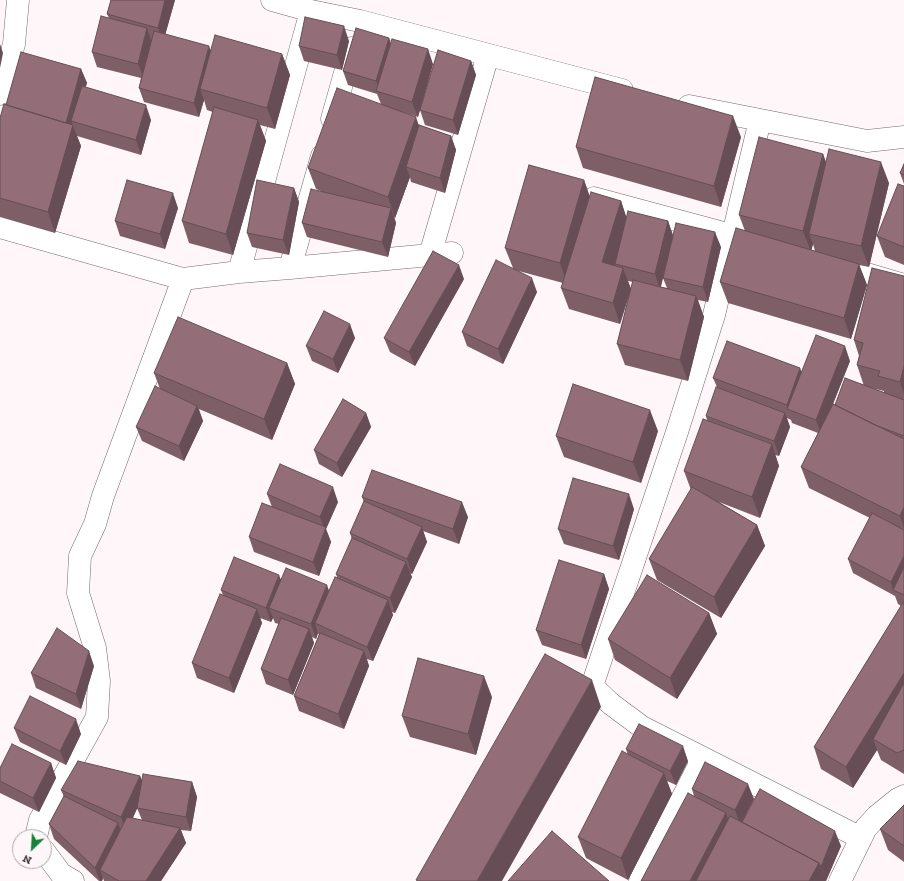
<!DOCTYPE html>
<style>
body{margin:0}
#map{position:relative;width:904px;height:881px;overflow:hidden;background:#fef6f8;font-family:"Zilla Slab",serif}
canvas{display:block}
.north{position:absolute;left:12px;top:829px;width:40px;height:40px;box-sizing:border-box;background:#fef6f8;border:1px solid #aea8aa;border-radius:50%;rotate:205deg;font-size:11px;font-weight:700;line-height:16px;text-align:center;color:#373435}
.north::after{content:'';display:block;margin:auto;width:14px;height:18px;background:#13833a;clip-path:polygon(50% 0,100% 100%,50% 72%,0 100%)}
</style>
<div id="map">
<canvas width="904" height="881"></canvas>
<div class="north">N</div>
</div>
<script>
const g = document.querySelector('canvas').getContext('2d');
g.lineJoin = 'round';
const toPath = rows => new Path2D(rows.map(r => 'M' + r).join(''));
function strokePath(path, color, width, dash) { g.strokeStyle = color; g.lineWidth = width; g.lineCap = dash ? 'butt' : 'round'; g.setLineDash(dash || []); g.stroke(path); }
function fillPath(path, color) { g.fillStyle = color; g.fill(path, 'evenodd'); }
const minor = toPath([
 [272,0,311,11,360,21,622,90],
 [0,94,14,44,18,0],
 [689,106,867,141,904,137],
 [332,119,352,48],
 [760,120,714,315,676,435,592,686,611,704,642,727,861,838],
 [594,198,746,239],
 [0,227,183,279,239,272,290,268,452,253],
 [430,255,488,55],
 [833,264,904,285],
 [290,268,322,156],
 [239,272,308,22],
 [36,837,40,820,97,717,99,681,95,648,78,593,80,556,95,524,103,496,183,279],
 [44,851,61,874,73,881],
 [640,881,703,758],
 [840,881,866,828,877,816,898,799,904,796]
]);
const wall = toPath([
 [111,0,175,0,165,34,211,50,282,54,290,75,275,129,260,125,266,141,233,255,189,243,182,221,213,112,207,110,204,100,199,117,144,102,139,88,141,78,97,67,92,52,109,18,107,14],
 [389,38,390,43,433,64,418,117,402,112,419,125,451,136,456,150,445,193,411,182,410,177,395,218,394,217,396,223,388,257,307,237,302,223,323,192,316,189,308,168,381,104,377,94,348,85,343,71],
 [349,41,342,70,304,61,299,46],
 [471,61,476,75,458,135,425,125,420,110],
 [81,69,87,83,85,88,151,120,141,155,77,136,81,146,55,233,0,217,0,118],
 [741,137,721,207,583,168,576,147],
 [823,154,826,162,889,183,869,267,859,265,867,285,851,339,728,303,720,282,745,231,739,215],
 [813,244,815,251,811,250],
 [904,164,904,184,900,173],
 [584,180,590,197,621,201,626,217,668,221,673,235,721,247,708,302,698,300,704,317,688,381,625,365,617,344,633,282,628,281,631,289,620,324,569,309,561,288,563,283,515,270,537,292,503,364,467,346,462,332,513,268,505,248],
 [667,261,663,278,667,288,661,287],
 [904,186,904,265,885,257,877,236],
 [294,188,299,202,289,255,252,247,247,233],
 [178,208,165,249,120,236,115,221],
 [904,276,904,774,881,760,877,750,853,788,821,769,814,747,901,606,898,604,895,596,853,573,848,559,870,518,809,488,801,467,818,433,792,423,791,420,787,418,790,427,779,456,775,455,779,466,760,518,719,502,757,525,765,546,721,618,657,580,649,559,691,490,684,471,707,420,706,416,717,387,713,378,802,372,850,361,833,404,835,405,864,386,857,365,859,356,854,340],
 [867,387,884,391,884,393],
 [464,279,415,366,390,352,384,338],
 [355,338,338,373,312,361,306,346],
 [287,363,295,384,272,440,199,409,203,421,184,461,142,441,136,427,160,389,154,373],
 [366,413,371,427,342,477,319,464,314,450],
 [658,431,641,483,564,457,556,436],
 [267,494,338,502,326,529,331,542,319,576,254,552,249,537,272,507],
 [362,497,468,517,459,544,423,531,427,542,412,574,410,573,412,577,395,613,392,612,393,615,373,661,367,659,369,666,344,729,299,711,294,696,319,635,318,633,316,639,312,637,314,643,293,695,266,684,261,669,279,624,275,623,273,618,271,622,260,618,262,623,234,693,197,678,192,663,223,595,221,590,281,579,329,591,337,577,336,574,352,539,350,533,364,502],
 [634,509,619,560,564,544,558,529],
 [604,574,609,589,586,659,542,645,536,630],
 [709,613,717,634,677,699,615,660,608,639],
 [94,666,81,709,36,688,31,673],
 [492,697,476,755,410,737,402,716],
 [14,728,81,734,66,765,20,742],
 [626,749,688,761,676,785,667,781,672,794,628,880,586,858,578,837,628,755],
 [51,763,56,778,39,812,0,793,0,768],
 [140,776,142,781,192,782,197,797,191,831,181,830,186,843,161,881,104,881,103,878,102,881,99,881,54,839,49,824,64,797,61,790],
 [137,808,142,820,133,818],
 [692,789,754,799,747,812,841,846,826,881,641,881,694,796],
 [904,805,904,862,888,850,880,829]
]);
const shadedWall = toPath([
 [165,0,175,0,163,43,158,28],
 [344,26,349,41,342,70,337,55],
 [147,28,152,43,144,78,138,64],
 [389,38,394,53,380,92,376,81],
 [0,44,3,53,0,68],
 [209,46,214,60,200,89,204,100,199,117,194,103],
 [428,49,433,64,418,117,412,102],
 [282,54,290,75,275,129,267,108],
 [471,61,476,75,458,135,453,120],
 [81,69,87,83,75,122,71,121,81,146,55,233,48,212,66,123],
 [146,105,151,120,141,155,136,140],
 [733,116,741,137,721,207,714,186],
 [416,117,423,138,406,167,410,177,395,218,388,197],
 [258,120,266,141,233,255,226,234],
 [451,136,456,150,445,193,440,178],
 [823,154,830,175,809,234,813,244,811,252,803,231],
 [881,162,889,183,869,267,861,246],
 [584,180,591,201,567,284,560,263],
 [294,188,299,202,289,255,283,240],
 [173,193,178,208,165,249,160,234],
 [621,201,628,222,615,264,615,265,610,283,602,262],
 [391,208,396,223,388,257,382,242],
 [668,221,673,236,660,289,655,274],
 [715,232,721,247,708,302,703,287],
 [859,264,867,285,851,339,844,318],
 [459,265,464,279,415,366,409,352],
 [623,268,631,289,620,324,613,303],
 [532,278,537,292,503,364,498,349],
 [696,296,704,317,688,381,680,360],
 [350,324,355,338,338,373,333,359],
 [845,346,850,361,821,434,816,420],
 [287,363,295,384,272,440,264,419],
 [904,366,904,394,900,382],
 [800,368,806,383,788,409,787,405],
 [197,406,203,421,184,461,179,446],
 [650,410,658,431,641,483,633,462],
 [366,413,371,427,342,477,337,463],
 [785,413,790,427,779,456,774,441],
 [772,444,779,466,760,518,752,497],
 [333,487,338,502,326,529,331,542,319,576,313,562,325,531,320,517],
 [629,494,634,509,619,560,613,546],
 [462,502,468,517,459,544,453,529],
 [904,507,904,528,900,516],
 [757,525,765,546,721,618,714,597],
 [422,527,427,542,412,574,407,559],
 [904,556,904,581,893,590,891,582],
 [406,562,412,577,395,613,390,598],
 [604,574,609,589,586,659,581,645],
 [279,575,285,590,269,608,273,618,271,622,266,608],
 [327,585,332,599,315,623,318,633,316,639,311,624],
 [388,600,393,615,373,661,367,647],
 [257,609,262,623,234,693,229,678],
 [709,613,717,634,677,699,670,678],
 [309,629,314,643,293,695,288,680],
 [89,651,94,666,81,709,76,694],
 [364,651,369,666,344,729,338,714],
 [904,673,904,706,873,739,877,750,853,788,846,767],
 [484,676,492,697,476,755,468,734],
 [592,680,601,707,502,881,477,881],
 [76,719,81,734,66,765,60,751],
 [683,746,688,761,676,785,670,771],
 [51,763,56,778,39,812,33,798],
 [664,773,672,794,628,880,621,858],
 [140,776,146,790,126,832,121,817],
 [192,782,197,797,191,831,186,817],
 [748,784,754,799,740,825,735,810],
 [726,813,733,834,709,881,690,881],
 [118,823,123,837,100,870,103,878,102,881,100,881,95,868],
 [180,828,186,843,161,881,146,881],
 [835,831,841,846,826,881,821,867],
 [819,863,826,881,809,881]
]);
const building = toPath([
 [111,0,165,0,158,28,107,14,111,0],
 [101,16,147,28,138,64,92,52,101,16],
 [305,17,344,26,337,55,299,46,305,17],
 [356,28,389,38,376,81,343,71,356,28],
 [154,31,209,46,194,103,139,88,154,31],
 [215,35,282,54,267,108,200,89,215,35],
 [392,39,428,49,412,102,376,91,392,39],
 [438,50,471,61,453,120,420,110,438,50],
 [21,52,81,69,66,123,6,105,21,52],
 [595,77,733,116,714,186,576,147,595,77],
 [82,86,146,105,136,140,71,121,82,86],
 [337,88,416,117,388,197,308,168,337,88],
 [4,104,73,125,48,212,0,198,0,118,4,104],
 [214,107,258,120,226,234,182,221,214,107],
 [419,125,451,136,440,178,406,167,419,125],
 [759,137,823,154,803,231,739,215,759,137],
 [829,149,881,162,861,246,809,234,829,149],
 [904,164,904,175,900,173,904,164],
 [529,165,584,180,560,263,505,248,529,165],
 [127,180,173,193,160,234,115,221,127,180],
 [257,180,294,188,283,240,247,233,257,180],
 [898,184,904,186,904,247,877,236,898,184],
 [311,189,391,208,382,242,302,223,311,189],
 [591,192,621,201,602,262,623,268,613,303,561,288,591,192],
 [628,211,668,221,655,274,615,264,628,211],
 [676,223,715,232,703,287,663,278,676,223],
 [736,228,859,264,844,318,720,282,736,228],
 [433,251,459,265,409,352,384,338,433,251],
 [496,260,532,278,498,349,462,332,496,260],
 [872,268,904,276,904,366,900,382,878,376,880,371,857,365,863,343,854,340,872,268],
 [633,280,696,296,680,360,617,344,633,280],
 [324,311,350,324,333,359,306,346,324,311],
 [178,317,287,363,264,419,154,373,178,317],
 [816,335,845,346,816,420,787,409,816,335],
 [727,341,800,368,787,405,713,378,727,341],
 [845,378,904,400,904,436,875,425,835,405,845,378],
 [573,384,650,410,633,462,556,436,573,384],
 [155,386,197,406,179,446,136,427,155,386],
 [716,387,785,413,774,441,706,416,716,387],
 [343,399,366,413,337,463,314,450,343,399],
 [833,404,904,439,904,507,900,516,801,467,833,404],
 [703,419,772,444,752,497,684,471,703,419],
 [280,464,333,487,320,517,267,494,280,464],
 [372,470,462,502,453,529,362,497,372,470],
 [573,478,629,494,613,546,558,529,573,478],
 [692,487,757,525,714,597,649,559,692,487],
 [364,501,422,527,407,559,350,533,364,501],
 [262,503,326,527,313,562,249,537,262,503],
 [872,513,904,530,904,556,891,582,848,559,872,513],
 [352,538,406,562,390,598,336,574,352,538],
 [234,557,279,575,266,608,221,590,234,557],
 [559,560,604,574,581,645,536,630,559,560],
 [904,567,904,595,893,590,904,567],
 [286,568,327,585,311,624,269,608,286,568],
 [647,575,709,613,670,678,608,639,647,575],
 [335,577,388,600,367,647,315,623,335,577],
 [220,594,257,609,229,678,192,663,220,594],
 [904,601,904,673,846,767,814,747,904,601],
 [281,618,309,629,288,680,261,669,281,618],
 [57,628,89,651,76,694,31,673,57,628],
 [320,633,364,651,338,714,294,696,320,633],
 [545,654,592,680,477,881,418,881,416,880,545,654],
 [418,658,484,676,468,734,402,716,418,658],
 [904,683,904,750,897,753,873,739,904,683],
 [30,696,76,719,60,751,14,728,30,696],
 [639,724,683,746,670,771,626,749,639,724],
 [12,744,51,763,33,798,0,781,0,768,12,744],
 [622,751,664,773,621,858,578,837,622,751],
 [78,761,140,776,121,817,61,790,78,761],
 [705,762,748,784,735,810,692,789,705,762],
 [143,774,192,782,186,817,137,808,143,774],
 [760,789,835,831,821,867,819,863,742,822,760,789],
 [688,793,726,813,690,881,641,881,688,793],
 [64,796,118,823,95,868,49,824,64,796],
 [904,805,904,846,880,829,904,805],
 [730,816,819,863,809,881,696,881,730,816],
 [127,817,180,828,146,881,119,881,100,870,127,817],
 [552,831,609,881,508,881,552,831]
]);
strokePath(minor, '#736b6d', 23);
strokePath(minor, '#fff', 22);
fillPath(wall, '#7e5f68');
fillPath(shadedWall, '#674d55');
fillPath(building, '#936e79');
strokePath(building, '#674d55', 1);
</script>
